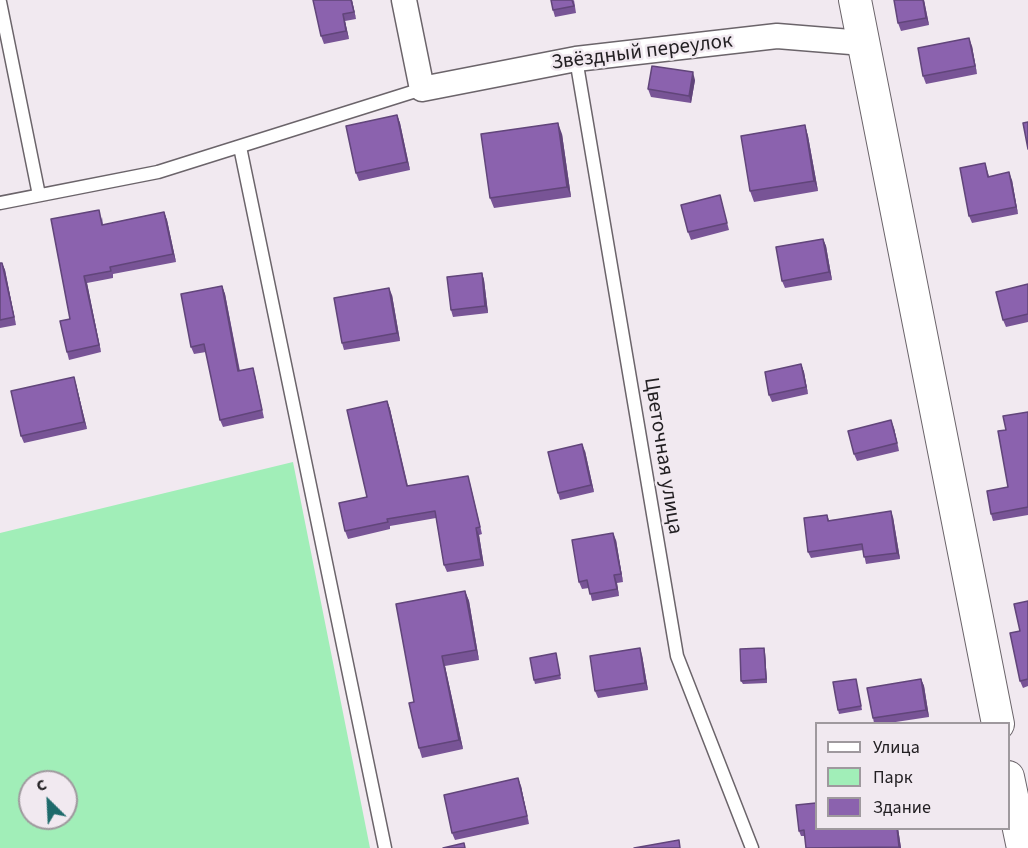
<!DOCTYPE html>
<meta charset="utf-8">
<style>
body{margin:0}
#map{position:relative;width:1028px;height:848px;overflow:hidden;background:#f1e9f0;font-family:"Source Sans 3",sans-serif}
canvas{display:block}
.legend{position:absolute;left:815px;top:722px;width:195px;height:108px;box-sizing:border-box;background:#f1e9f0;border:2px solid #9f999e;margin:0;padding:8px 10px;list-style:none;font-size:18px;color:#232023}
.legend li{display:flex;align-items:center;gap:12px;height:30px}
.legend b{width:30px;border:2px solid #9f999e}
.north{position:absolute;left:18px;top:770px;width:60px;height:60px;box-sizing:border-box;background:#f1e9f0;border:2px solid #9f999e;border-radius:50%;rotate:336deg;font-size:16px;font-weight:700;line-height:24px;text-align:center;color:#232023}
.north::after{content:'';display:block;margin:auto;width:21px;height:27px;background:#1e6a6b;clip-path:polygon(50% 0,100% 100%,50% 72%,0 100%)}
</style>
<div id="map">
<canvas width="1028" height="848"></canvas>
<ul class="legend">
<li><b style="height:8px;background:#fff"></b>Улица</li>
<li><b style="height:16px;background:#a1eeb8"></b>Парк</li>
<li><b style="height:16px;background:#8b62ae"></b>Здание</li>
</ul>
<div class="north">С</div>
</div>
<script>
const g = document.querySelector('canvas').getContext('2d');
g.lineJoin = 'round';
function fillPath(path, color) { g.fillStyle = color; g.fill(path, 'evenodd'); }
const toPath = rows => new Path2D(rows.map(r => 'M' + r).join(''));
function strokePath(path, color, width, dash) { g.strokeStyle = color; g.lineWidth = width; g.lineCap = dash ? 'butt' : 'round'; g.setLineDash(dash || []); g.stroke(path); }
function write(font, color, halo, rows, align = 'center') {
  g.font = font + ' "Source Sans 3",sans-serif'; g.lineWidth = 5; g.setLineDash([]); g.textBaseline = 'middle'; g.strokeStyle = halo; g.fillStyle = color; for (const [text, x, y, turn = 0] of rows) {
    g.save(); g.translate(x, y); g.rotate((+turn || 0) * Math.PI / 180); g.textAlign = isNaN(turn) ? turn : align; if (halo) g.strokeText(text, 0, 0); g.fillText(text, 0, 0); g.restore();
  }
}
const green = toPath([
 [293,462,370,848,0,848,0,533],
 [30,782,66,782,66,818,30,818]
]);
const service = toPath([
 [0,2,39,195],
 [576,59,677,656,752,848],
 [240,147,385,848],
 [0,203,158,172,422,89]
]);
const minor = toPath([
 [404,0,422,89,576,59,777,36,863,43]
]);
const tertiary = toPath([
 [855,0,998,724],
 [1008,777,1023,848]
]);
const wall = toPath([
 [352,0,356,19,345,21,349,39,324,44,321,36],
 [574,0,576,13,555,17,553,10],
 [924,0,929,25,901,31,898,23],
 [972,46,977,74,926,84,923,76],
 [695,80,691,103,651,97,648,89],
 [397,115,400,123,410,170,359,181,356,173],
 [805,125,808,136,818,191,754,202,750,191],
 [562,134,571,197,494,208,490,198],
 [985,163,989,176,1012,180,1018,214,972,223,969,216],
 [720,195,729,230,691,240,688,232],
 [164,212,167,220,176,262,113,274,113,278,87,283,101,352,69,360,67,352,70,319,102,217,103,225],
 [823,239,826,246,832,280,785,288,782,281],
 [0,263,2,263,5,270,16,325,0,328],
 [482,273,484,280,488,313,453,317,451,310],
 [1028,284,1028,322,1006,327,1003,320],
 [222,286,225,294,240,371,255,375,264,418,223,427,220,420,206,352,194,354,191,347],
 [392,295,400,341,344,350,342,343],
 [801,364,804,372,808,394,772,402,769,395],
 [76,384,87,429,24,443,21,436],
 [387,401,390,409,408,486,470,483,482,534,479,535,484,566,447,572,444,565,436,518,390,526,390,529,348,539,345,531,367,497],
 [1028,412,1028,515,993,521,991,514,1008,487,1006,430],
 [894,428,899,451,857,461,854,454],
 [585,451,594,492,560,500,558,493],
 [827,515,829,520,893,517,900,559,866,564,863,550,811,558,808,552],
 [616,540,623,582,617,583,619,596,592,601,589,588,582,589,579,582],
 [465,591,469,601,479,660,445,666,463,749,422,758,419,748,414,702],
 [1028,601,1028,686,1023,688,1020,681,1020,631],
 [764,648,765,652,767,683,743,684,741,681],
 [556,653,561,679,535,684,534,680],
 [642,655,648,690,598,698,595,691],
 [856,679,862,710,839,714,838,710],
 [921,679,924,686,929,717,889,723,874,723,873,718],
 [521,786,529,824,455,840,452,833],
 [816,828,898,828,901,848,806,848,805,836,801,836,799,831]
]);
const shadedWall = toPath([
 [351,0,352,0,356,19,354,12],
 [923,0,924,0,929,25,926,18],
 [343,14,345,21,349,39,346,31],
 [969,38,972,46,977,74,975,66],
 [693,72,695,80,691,103,689,96],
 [397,115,400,123,410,170,407,162],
 [558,123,562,134,571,197,567,187],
 [805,125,808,136,818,191,814,181],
 [1009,172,1012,180,1018,214,1016,207],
 [164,212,167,220,176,262,173,254],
 [823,239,826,246,832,280,829,272],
 [2,263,5,270,16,325,14,317],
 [482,273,484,280,488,313,485,306],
 [84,276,87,283,101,352,99,345],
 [222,286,225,294,241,379,238,371],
 [389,288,392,295,400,341,397,333],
 [801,364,804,372,808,394,806,387],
 [74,377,76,384,87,429,84,422],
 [387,401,390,409,409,494,407,486],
 [891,420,894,428,899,451,897,443],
 [582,444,585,451,594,492,591,485],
 [891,511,893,517,900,559,897,553],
 [476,528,479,535,484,566,481,559],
 [613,533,616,540,623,582,621,574],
 [614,575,617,583,619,596,617,589],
 [465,591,469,601,479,660,476,650],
 [640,648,642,655,648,690,645,683],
 [764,648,765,652,767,683,766,679],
 [442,656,445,666,463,749,459,740],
 [921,679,924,686,929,717,926,710],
 [518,778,521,786,529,824,527,816],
 [897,828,898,828,901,848,899,848]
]);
const building = toPath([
 [313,0,351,0,354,12,343,14,346,31,321,36,313,0],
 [551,0,572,0,574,6,553,10,551,0],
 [894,0,923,0,926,18,898,23,894,0],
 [969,38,975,66,923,76,918,48,969,38],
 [652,66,693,72,689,96,648,89,652,66],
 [397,115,407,162,356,173,346,126,397,115],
 [1028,122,1028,149,1023,123,1028,122],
 [558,123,567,187,490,198,481,134,558,123],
 [805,125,814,181,750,191,741,136,805,125],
 [985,163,988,177,1009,172,1016,207,969,216,960,168,985,163],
 [720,195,727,223,688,232,681,205,720,195],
 [99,210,102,225,164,212,173,254,110,267,111,271,84,276,99,345,67,352,60,321,70,319,51,219,99,210],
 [823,239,829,272,782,281,776,247,823,239],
 [0,263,2,263,14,317,0,320,0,263],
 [482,273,485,306,451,310,447,277,482,273],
 [1028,284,1028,314,1003,320,996,292,1028,284],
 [222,286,238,371,253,368,262,410,220,420,204,344,191,347,181,294,222,286],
 [389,288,397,333,342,343,334,298,389,288],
 [801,364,806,387,769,395,765,372,801,364],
 [74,377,84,422,21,436,11,391,74,377],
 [387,401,407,486,468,476,480,527,476,528,481,559,444,565,435,511,387,519,388,522,345,531,339,503,367,497,347,410,387,401],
 [1028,412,1028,507,991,514,987,491,1008,487,998,431,1006,430,1003,416,1028,412],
 [891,420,897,443,854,454,848,431,891,420],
 [582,444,591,485,558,493,548,452,582,444],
 [891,511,897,553,864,557,862,544,808,552,804,518,827,515,828,521,891,511],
 [613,533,621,574,614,575,617,589,590,594,587,580,579,582,572,540,613,533],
 [465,591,476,650,442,656,459,740,419,748,409,703,414,702,396,604,465,591],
 [1028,601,1028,679,1020,681,1010,633,1020,631,1014,604,1028,601],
 [640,648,645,683,595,691,590,656,640,648],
 [764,648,766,679,741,681,740,649,764,648],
 [556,653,560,675,534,680,530,658,556,653],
 [856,679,861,706,838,710,833,682,856,679],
 [921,679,926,710,873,718,867,688,921,679],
 [518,778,527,816,452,833,444,795,518,778],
 [816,803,816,828,897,828,899,847,806,848,804,830,799,831,796,805,816,803],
 [679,840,680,848,634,848,679,840],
 [464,843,465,848,443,848,464,843]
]);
const streetNames = [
 ["Звёздный переулок",642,53,-7],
 ["Цветочная улица",662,456,81]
];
fillPath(green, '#a1eeb8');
strokePath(service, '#6b646a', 15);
strokePath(minor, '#6b646a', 27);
strokePath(tertiary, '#6b646a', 34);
strokePath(service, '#fff', 12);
strokePath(minor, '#fff', 24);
strokePath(tertiary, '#fff', 32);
fillPath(wall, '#785496');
fillPath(shadedWall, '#61457a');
fillPath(building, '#8b62ae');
strokePath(building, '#61457a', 1.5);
write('21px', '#232023', '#f1e9f0', streetNames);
</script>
